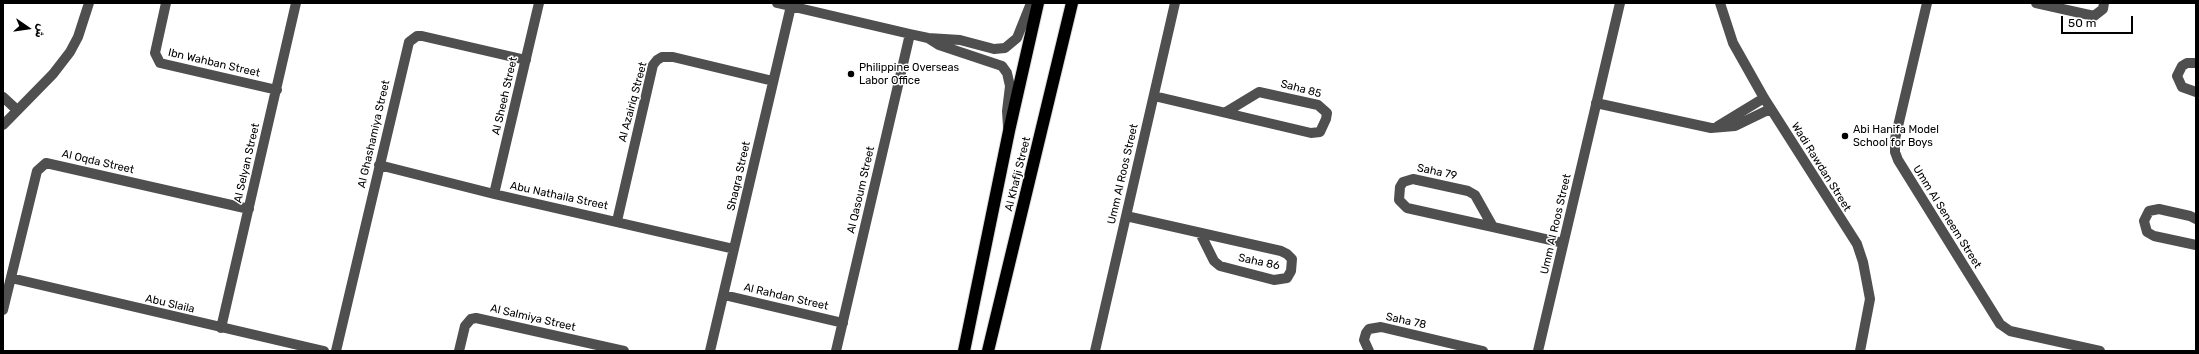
<!DOCTYPE html>
<meta charset="utf-8">
<style>
body{margin:0}
#map{position:relative;width:2199px;height:354px;overflow:hidden;background:#fff;font-family:Rubik,Vazirmatn,sans-serif}
canvas{display:block}
.frame{position:absolute;inset:0;border:4px solid #000;pointer-events:none}
.north{position:absolute;left:8px;top:8px;width:40px;height:40px;-webkit-text-stroke:3px #fff;paint-order:stroke;rotate:103deg;font-size:11px;font-weight:700;line-height:16px;text-align:center;color:#000}
.north::after{content:'';display:block;margin:auto;width:14px;height:18px;background:#000;clip-path:polygon(50% 0,100% 100%,50% 72%,0 100%)}
.scale{position:absolute;left:2061px;top:16px;width:72px;height:18px;box-sizing:border-box;border:2px solid #000;border-top:0;padding-left:5px;font-size:12px;line-height:14px;white-space:nowrap;color:#000;-webkit-text-stroke:3px #fff;paint-order:stroke}
</style>
<div id="map">
<canvas width="2199" height="354"></canvas>
<div class="frame"></div>
<div class="north">ش</div>
<div class="scale">50 m</div>
</div>
<script>
const g = document.querySelector('canvas').getContext('2d');
g.lineJoin = 'round';
const toPath = rows => new Path2D(rows.map(r => 'M' + r).join(''));
function strokePath(path, color, width, dash) { g.strokeStyle = color; g.lineWidth = width; g.lineCap = dash ? 'butt' : 'round'; g.setLineDash(dash || []); g.stroke(path); }
function write(font, color, halo, rows, align = 'center') {
  g.font = font + ' Rubik,sans-serif'; g.lineWidth = 3; g.setLineDash([]); g.textBaseline = 'middle'; g.strokeStyle = halo; g.fillStyle = color; for (const [text, x, y, turn = 0] of rows) {
    g.save(); g.translate(x, y); g.rotate((+turn || 0) * Math.PI / 180); g.textAlign = isNaN(turn) ? turn : align; if (halo) g.strokeText(text, 0, 0); g.fillText(text, 0, 0); g.restore();
  }
}
const minor = toPath([
 [166,3,155,53,160,63,277,90],
 [777,3,910,34,928,38,960,40,994,49,1005,48,1017,38,1031,3],
 [1720,3,1733,43,1764,98,1857,244,1863,262,1870,299,1860,351],
 [1927,3,1895,139,1895,152,1898,160,2000,324,2010,331,2100,351],
 [2036,3,2094,16,2103,9,2104,3],
 [928,38,939,45,1002,66,1007,73,1010,86,1007,111,1008,127],
 [2196,63,2187,63,2182,66,2177,76,2182,87,2196,92],
 [1154,96,1311,133,1320,132,1326,119,1327,113,1318,105,1259,92,1226,112],
 [3,97,17,110],
 [1596,103,1711,128,1735,126,1770,109],
 [3,125,53,74,70,52,78,37,89,3],
 [1718,126,1764,98],
 [379,165,494,194,734,249],
 [494,194,539,3],
 [1126,216,1281,251,1287,254,1292,259,1291,271,1287,278,1274,280,1220,266,1214,261,1200,233],
 [2196,219,2190,216,2159,209,2149,211,2144,221,2147,232,2154,236,2196,245],
 [617,221,653,65,657,60,662,57,673,57,773,81],
 [1493,227,1475,195,1468,191,1413,179,1403,182,1400,187,1399,200,1407,208,1493,227,1563,243],
 [11,278,324,351],
 [724,295,843,323],
 [3,310,37,171,46,163,249,209],
 [221,328,296,3],
 [336,351,409,42,417,36,422,36,526,60],
 [459,351,465,326,471,319,476,318,624,351],
 [710,351,791,6],
 [836,351,910,34],
 [1095,351,1175,3],
 [1369,351,1364,340,1366,333,1369,329,1381,327,1483,351],
 [1538,351,1620,3]
]);
const highway = toPath([
 [964,351,1009,131,1038,3],
 [988,351,1072,3]
]);
const markers = [
 [851,74,4,"#000"],
 [1845,136,4,"#000"]
];
const streetNames = [
 ["Ibn Wahban Street",214,63,13],
 ["Saha 85",1301,89,15],
 ["Al Sheeh Street",505,96,-77],
 ["Al Azairiq Street",633,102,-75],
 ["Al Ghashamiya Street",374,134,-77],
 ["Al Oqda Street",98,162,13],
 ["Al Selyan Street",247,163,-77],
 ["Wadi Rawdan Street",1821,167,58],
 ["Saha 79",1437,172,12],
 ["Al Khafji Street",1018,174,-76],
 ["Umm Al Roos Street",1123,174,-77],
 ["Shaqra Street",739,176,-77],
 ["Al Qasoum Street",861,190,-77],
 ["Abu Nathaila Street",559,196,12],
 ["Umm Al Seneem Street",1947,217,58],
 ["Umm Al Roos Street",1556,224,-77],
 ["Saha 86",1259,262,12],
 ["Al Rahdan Street",786,297,13],
 ["Abu Slaila",170,304,13],
 ["Al Salmiya Street",533,318,13],
 ["Saha 78",1406,321,12]
];
const poiNames = [
 ["Philippine Overseas",859,68],
 ["Labor Office",859,81],
 ["Abi Hanifa Model",1853,130],
 ["School for Boys",1853,143]
];
strokePath(highway, '#dbdbdb', 14);
strokePath(minor, '#4f4f4f', 10);
strokePath(highway, '#000', 12);
for (const [x, y, r, color] of markers) { const dot = new Path2D(); dot.arc(x, y, r, 0, 2 * Math.PI); g.fillStyle = color; g.fill(dot); strokePath(dot, '#fff', 1.5); }
write('11px', '#000', '#fff', streetNames);
write('11px', '#000', '#fff', poiNames, 'left');
</script>
